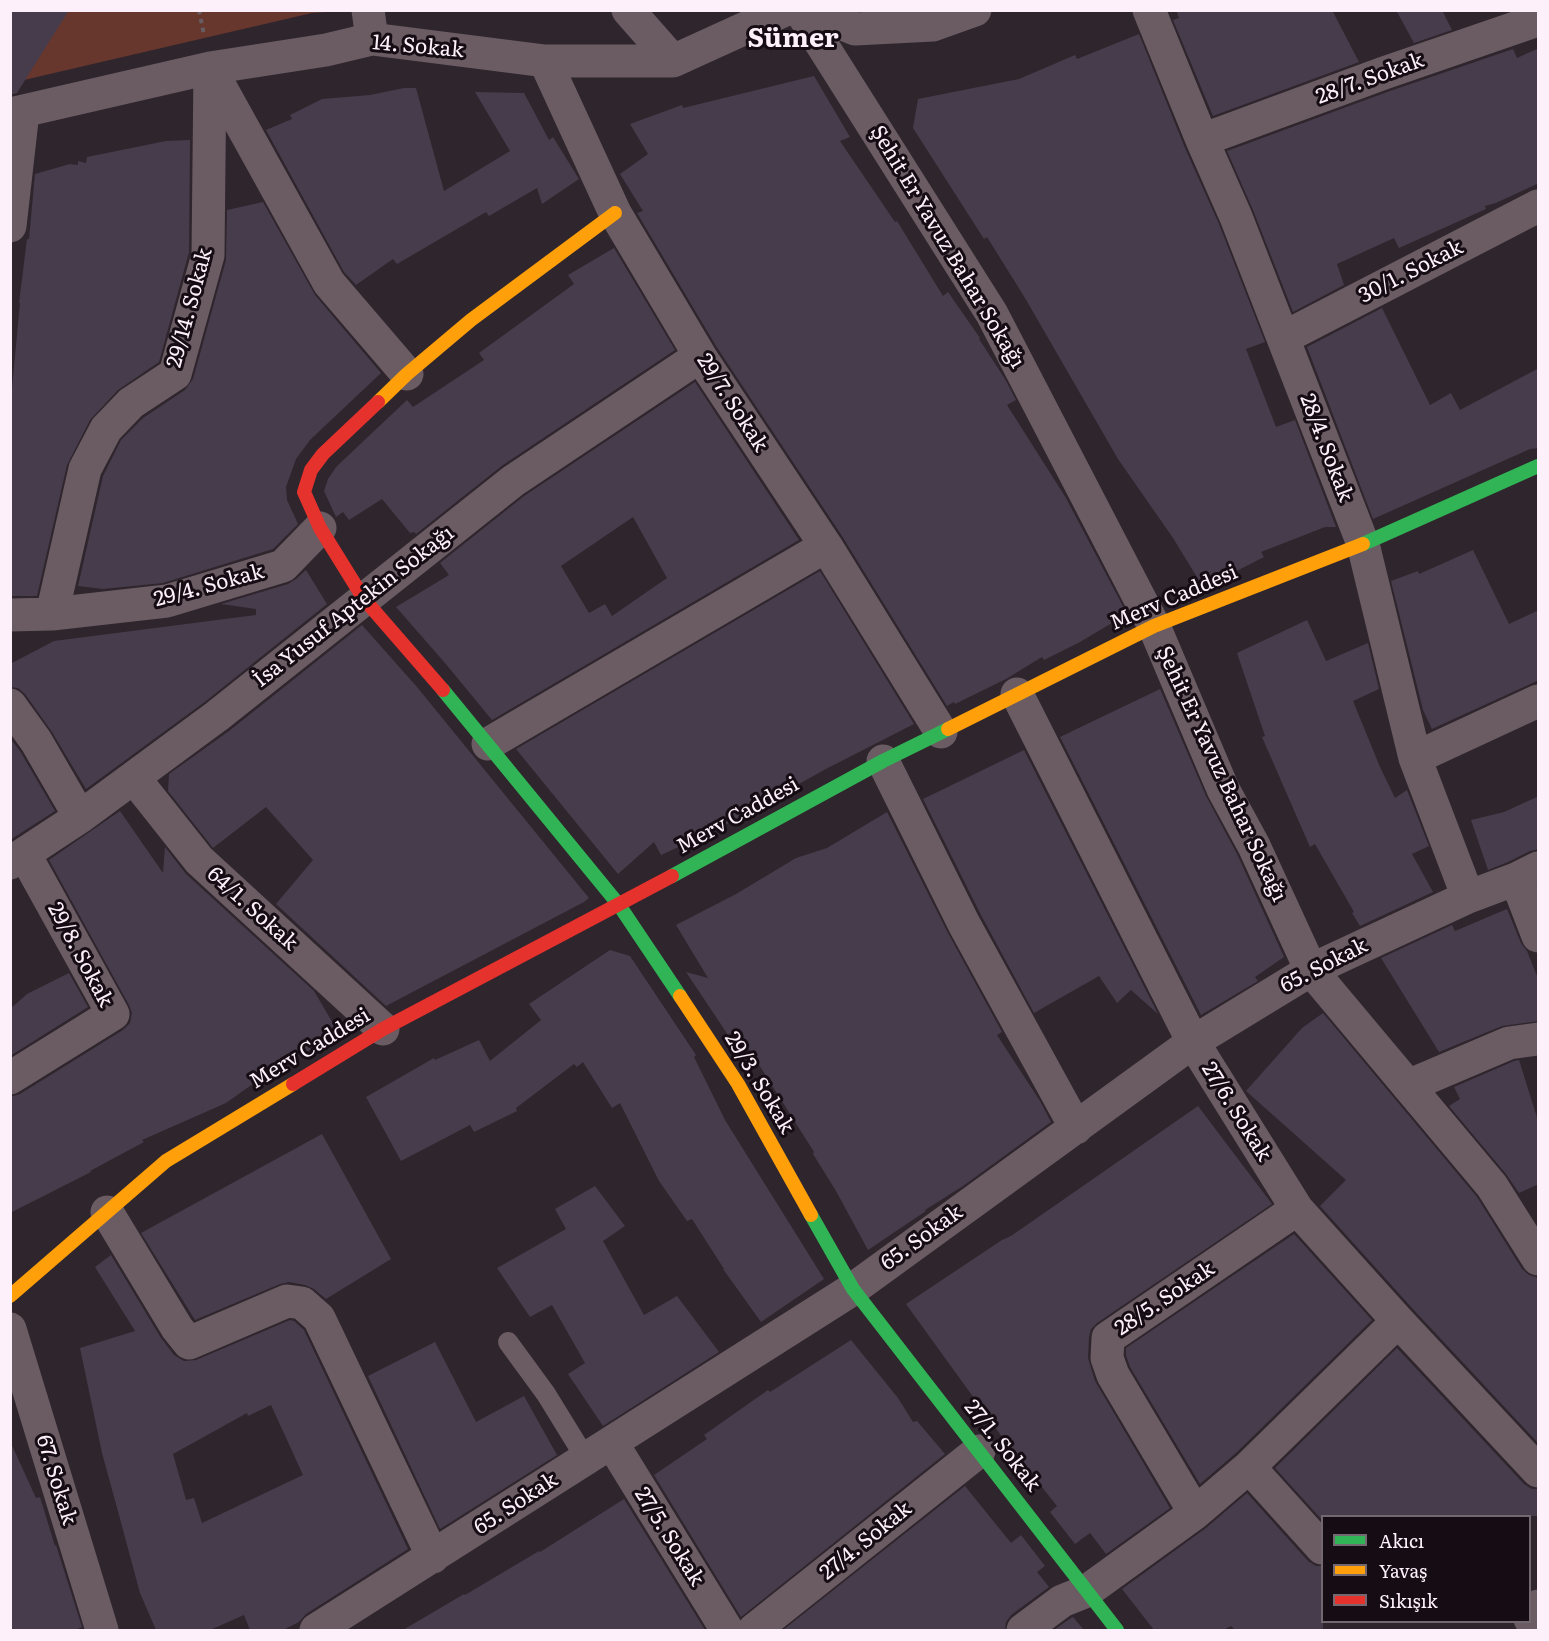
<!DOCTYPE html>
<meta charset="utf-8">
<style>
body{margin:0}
#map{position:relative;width:1549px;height:1641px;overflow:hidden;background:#2f252d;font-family:Literata,serif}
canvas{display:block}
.frame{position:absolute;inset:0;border:12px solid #fef0fa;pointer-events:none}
.legend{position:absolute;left:1321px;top:1515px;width:210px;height:108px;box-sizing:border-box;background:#160d14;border:2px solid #736870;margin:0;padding:8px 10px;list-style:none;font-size:18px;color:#fef0fa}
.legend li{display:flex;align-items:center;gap:12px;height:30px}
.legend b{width:30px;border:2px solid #736870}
</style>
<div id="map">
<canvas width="1549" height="1641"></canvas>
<div class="frame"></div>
<ul class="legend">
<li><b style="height:8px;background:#30b455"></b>Akıcı</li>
<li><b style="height:8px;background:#ff9f0a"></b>Yavaş</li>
<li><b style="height:8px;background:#e5322d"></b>Sıkışık</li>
</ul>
</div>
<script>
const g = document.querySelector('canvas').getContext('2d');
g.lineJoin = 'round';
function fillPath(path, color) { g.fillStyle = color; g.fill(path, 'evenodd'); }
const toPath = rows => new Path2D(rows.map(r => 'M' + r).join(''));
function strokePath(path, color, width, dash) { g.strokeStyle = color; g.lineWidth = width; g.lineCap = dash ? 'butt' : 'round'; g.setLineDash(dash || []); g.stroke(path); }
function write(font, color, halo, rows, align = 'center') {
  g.font = font + ' Literata,serif'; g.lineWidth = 6; g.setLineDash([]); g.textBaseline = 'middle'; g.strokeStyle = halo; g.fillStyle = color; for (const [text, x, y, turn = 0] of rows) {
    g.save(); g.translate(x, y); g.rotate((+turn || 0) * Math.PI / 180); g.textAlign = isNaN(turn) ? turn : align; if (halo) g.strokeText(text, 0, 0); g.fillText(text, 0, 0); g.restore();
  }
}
const green = toPath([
 [10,11,341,11,312,13,11,83]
]);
const building = toPath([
 [10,10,69,10,17,93,10,95],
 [1176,10,1332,10,1359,62,1213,116,1173,20,1179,18],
 [1396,10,1442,10,1452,30,1414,43],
 [1139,34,1185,148,1219,224,1265,342,1246,349,1276,427,1295,420,1336,527,1325,527,1261,552,1264,557,1227,576,1227,577,1203,587,1173,538,1118,459,1025,298,987,237,984,239,913,128,918,99,1019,79,1075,55,1077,59],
 [1539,48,1539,183,1496,203,1485,206,1486,209,1399,248,1394,238,1337,264,1344,285,1293,312,1253,210,1227,151,1390,91,1513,49,1517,58],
 [814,76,850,137,840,141,895,222,897,221,943,296,948,292,980,338,979,339,1005,379,1016,400,1007,405,1066,498,1127,614,1080,642,1044,660,1042,657,1006,679,955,704,954,702,947,706,842,536,716,346,637,213,643,211,620,174,648,154,630,124,682,105,683,108],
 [404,88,416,88,444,191,510,151,475,92,524,93,549,140,553,137,579,179,542,204,537,188,489,216,486,212,397,264,393,259,356,285,344,272,266,130,292,119,290,115,322,99,370,95],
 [190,140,189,252,159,362,118,390,90,420,67,465,37,596,10,596,10,409,20,303,19,303,27,239,29,239,35,174,70,164,78,165,78,161,86,163,87,157,166,141],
 [263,202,315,295,381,373,310,440,296,459,286,487,287,500,298,524,273,549,163,583,103,589,78,586,103,476,121,440,143,418,185,390,193,379,226,260,227,210],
 [614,248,675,350,503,465,416,534,414,532,410,533,382,499,349,520,343,512,336,517,324,491,328,479,337,466,407,400,413,407,484,360,479,353,574,284,568,275],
 [1382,308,1430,405,1451,393,1460,410,1539,368,1539,448,1530,449,1373,519,1307,347],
 [695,382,799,540,492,720,445,663,396,607,449,575,440,563,524,496],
 [633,517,667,578,612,616,605,604,589,613,561,566],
 [1473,550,1509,624,1539,610,1539,680,1432,729,1423,710,1391,581,1418,571,1419,574],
 [306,570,327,604,206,701,86,789,52,732,25,694,18,688,10,687,10,664,54,641,256,615,256,609,221,604,288,584,296,579],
 [820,571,914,724,824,770,720,828,661,855,654,842,618,874,516,749],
 [1307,620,1326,661,1368,643,1379,689,1353,701,1380,767,1395,798,1407,790,1429,846,1412,854,1433,892,1360,926,1352,913,1354,912,1315,844,1310,847,1262,737,1265,736,1237,653],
 [362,625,417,687,589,898,584,902,386,1006,276,904,313,860,266,807,213,848,168,791,169,774,229,731],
 [1160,689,1206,796,1237,854,1284,957,1255,977,1258,981,1201,1015,1060,737],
 [10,738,20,751,55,811,10,840],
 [1024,750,1158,1014,1131,990,1117,1003,1099,976,1034,1013,981,915,923,799],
 [1539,796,1539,849,1530,851,1508,862,1488,870,1471,820,1504,812],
 [120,811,163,873,165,847,186,874,314,991,337,1030,316,1043,318,1046,281,1064,226,1103,142,1140,144,1142,90,1171,91,1172,10,1213,10,1097,20,1094,123,1030,130,1023,132,1013,129,1005,49,860],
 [887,812,948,933,1002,1032,997,1035,1040,1101,1051,1122,963,1186,925,1210,926,1211,868,1250,836,1191,813,1154,814,1152,737,1030,728,1035,686,972,708,978,676,925,736,894,796,858,827,848],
 [1507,909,1521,943,1527,951,1539,981,1539,1021,1502,1026,1439,1052,1381,958,1452,925,1455,931],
 [610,950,630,956,696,1055,694,1057,725,1120,824,1279,761,1322,723,1269,724,1269,692,1219,687,1221,659,1181,620,1103,612,1108,583,1062,577,1067,574,1064,516,1108,517,1111,474,1132,470,1125,401,1161,366,1097,434,1058,435,1060,479,1040,490,1061,541,1020,529,1004],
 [69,973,88,1007,10,1056,10,1009,27,994],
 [1323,1013,1477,1197,1522,1269,1529,1275,1536,1277,1539,1280,1539,1444,1412,1308,1320,1206,1346,1180,1246,1091,1302,1028],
 [1519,1060,1539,1124,1539,1184,1519,1193,1506,1174,1449,1106,1460,1099,1454,1087,1514,1061],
 [1198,1106,1272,1204,1097,1323,1091,1329,1089,1337,1088,1358,1095,1381,1170,1508,1106,1554,1090,1533,1075,1544,1050,1512,1057,1506,1005,1441,906,1304,1002,1240,1011,1236],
 [322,1134,391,1259,326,1299,314,1289,305,1285,289,1282,280,1284,195,1320,141,1233],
 [595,1186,625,1226,603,1241,644,1315,677,1296,719,1352,603,1426,568,1374,585,1363,552,1305,530,1317,497,1268,566,1229,555,1209],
 [1294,1234,1372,1320,1236,1453,1200,1484,1130,1367,1126,1355,1126,1348],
 [111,1255,161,1338,174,1355,184,1361,196,1360,290,1320,294,1321,304,1330,408,1549,306,1614,299,1622,283,1630,250,1630,244,1615,210,1630,156,1630,140,1593,116,1504,102,1453,80,1348,135,1331,95,1267],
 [271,1405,303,1475,202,1523,194,1498,186,1500,173,1454,247,1413,248,1416],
 [851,1340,898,1398,913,1422,917,1421,945,1454,741,1617,654,1475,707,1439,704,1435,768,1390,770,1392],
 [435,1342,476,1422,524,1396,557,1455,440,1529,368,1376],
 [1397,1348,1524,1484,1532,1489,1539,1489,1539,1516,1323,1516,1323,1521,1275,1468],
 [10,1441,36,1498,40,1497,55,1546,56,1545,82,1627,75,1630,10,1630],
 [965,1486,1011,1543,1021,1535,1045,1566,1037,1572,1049,1587,1011,1615,1006,1622,1005,1630,783,1630],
 [1247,1493,1308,1561,1316,1566,1323,1566,1323,1630,1235,1630,1231,1626,1223,1630,1154,1630,1122,1589,1206,1528],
 [624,1499,705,1630,403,1630,464,1594,465,1595,539,1551,540,1552],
 [1073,1617,1084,1630,1054,1630,1071,1618]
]);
const path = toPath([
 [199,10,204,35]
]);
const lane = toPath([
 [508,1342,546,1394,586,1459]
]);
const street = toPath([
 [368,10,372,39],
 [628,10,673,61],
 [800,10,992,314,1154,626,1223,789,1254,846,1311,970,1492,1186,1538,1259],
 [809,10,855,29,933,25,975,10],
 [1149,10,1202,140,1236,217,1363,544,1415,758,1468,897],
 [545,61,615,213,700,356,826,546,941,732],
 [211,70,329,283,407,374],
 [10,114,210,68,326,50,372,39,545,61,673,61,785,10],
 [1202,140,1384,73,1538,20],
 [10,226,23,112],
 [1283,338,1538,206],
 [52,614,85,469,106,429,131,403,175,374,208,255,210,68],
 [10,615,52,614,167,601,283,566,320,528],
 [1017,694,1193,1042,1297,1209,1398,1321,1538,1471],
 [10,705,36,741,80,817],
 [488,744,826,546],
 [1415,758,1538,701],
 [883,761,964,924,1076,1128],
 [134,778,199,860,383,1029],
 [10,863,80,817,217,716,513,481,700,356],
 [1516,879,1538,936],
 [10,1078,113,1014,25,855],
 [1408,1086,1509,1043,1538,1039],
 [107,1212,177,1328,189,1343,287,1301,302,1303,319,1318,433,1557],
 [10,1329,102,1630],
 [612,1443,727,1630],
 [1249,1467,1322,1548],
 [1195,1513,1113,1375,1107,1358,1108,1338,1297,1209],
 [1530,1619,1538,1606],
 [316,1630,853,1289,1193,1042,1311,970,1468,897,1516,879,1538,868],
 [754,1630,979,1451],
 [1023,1630,1062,1601,1087,1591,1195,1513,1249,1467,1398,1321]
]);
const fast = toPath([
 [1363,544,1538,466],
 [443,690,619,905,680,996],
 [672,876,883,761,948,729],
 [811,1215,853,1289,1117,1630]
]);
const slow = toPath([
 [378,402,407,374,471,320,615,213],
 [948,729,1154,626,1363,544],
 [680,996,738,1084,811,1215],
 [10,1296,166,1161,293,1084]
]);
const jam = toPath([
 [378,402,323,454,311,470,304,492,320,528,364,599,443,690],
 [293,1084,383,1029,672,876]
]);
const streetNames = [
 ["14. Sokak",418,47,5],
 ["28/7. Sokak",1370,79,-20],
 ["Şehit Er Yavuz Bahar Sokağı",947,247,59],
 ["30/1. Sokak",1411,272,-27],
 ["29/14. Sokak",190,308,-75],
 ["29/7. Sokak",732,403,57],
 ["28/4. Sokak",1326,448,69],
 ["29/4. Sokak",209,586,-15],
 ["Merv Caddesi",1174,598,-23],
 ["İsa Yusuf Aptekin Sokağı",354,607,-38],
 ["Şehit Er Yavuz Bahar Sokağı",1221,774,65],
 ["Merv Caddesi",738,816,-29],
 ["64/1. Sokak",252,909,42],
 ["29/8. Sokak",80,955,62],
 ["65. Sokak",1324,966,-27],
 ["Merv Caddesi",310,1049,-31],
 ["29/3. Sokak",759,1083,59],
 ["27/6. Sokak",1236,1112,58],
 ["65. Sokak",922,1238,-36],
 ["28/5. Sokak",1165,1299,-34],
 ["27/1. Sokak",1002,1446,52],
 ["67. Sokak",56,1480,73],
 ["65. Sokak",516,1504,-33],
 ["27/5. Sokak",669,1537,58],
 ["27/4. Sokak",866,1541,-39]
];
const districtNames = [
 ["Sümer",793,39]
];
fillPath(green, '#67372e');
fillPath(building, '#473c4b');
strokePath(path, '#665c61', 4, [4.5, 4.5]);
strokePath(lane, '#6a5c62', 20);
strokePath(street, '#6a5c62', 33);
strokePath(fast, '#30b455', 14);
strokePath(slow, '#ff9f0a', 14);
strokePath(jam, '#e5322d', 14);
write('21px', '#fef0fa', '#160d14', streetNames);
write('bold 27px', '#fef0fa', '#160d14', districtNames);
</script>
